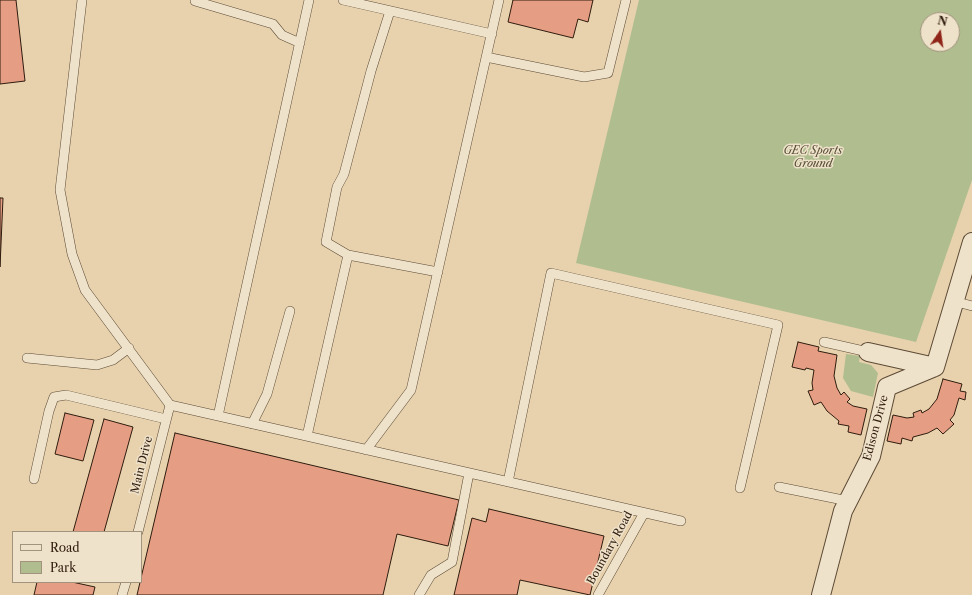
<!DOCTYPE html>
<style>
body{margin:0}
#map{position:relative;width:972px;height:595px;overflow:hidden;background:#e7d2ad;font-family:"Libre Caslon Text",serif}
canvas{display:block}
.legend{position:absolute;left:12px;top:531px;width:130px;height:52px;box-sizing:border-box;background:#efe2ca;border:1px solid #a2937f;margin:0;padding:5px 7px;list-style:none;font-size:12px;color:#2f1c0e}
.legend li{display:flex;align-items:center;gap:8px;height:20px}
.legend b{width:20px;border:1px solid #a2937f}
.north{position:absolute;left:920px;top:12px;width:40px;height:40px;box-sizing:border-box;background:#efe2ca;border:1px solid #a2937f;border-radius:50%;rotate:13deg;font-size:11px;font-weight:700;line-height:16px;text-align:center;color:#2f1c0e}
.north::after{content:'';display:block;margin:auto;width:14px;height:18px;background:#8f2418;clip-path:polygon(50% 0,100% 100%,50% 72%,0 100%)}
</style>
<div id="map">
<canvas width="972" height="595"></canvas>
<ul class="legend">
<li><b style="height:5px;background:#efe2ca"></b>Road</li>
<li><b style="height:11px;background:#afbd8f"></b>Park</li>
</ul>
<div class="north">N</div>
</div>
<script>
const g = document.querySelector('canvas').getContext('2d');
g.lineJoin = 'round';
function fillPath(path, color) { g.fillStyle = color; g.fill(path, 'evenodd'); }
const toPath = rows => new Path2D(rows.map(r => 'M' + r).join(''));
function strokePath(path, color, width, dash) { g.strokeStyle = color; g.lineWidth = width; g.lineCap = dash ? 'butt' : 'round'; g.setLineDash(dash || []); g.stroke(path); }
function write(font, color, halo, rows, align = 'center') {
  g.font = font + ' "Libre Caslon Text",serif'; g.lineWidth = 3; g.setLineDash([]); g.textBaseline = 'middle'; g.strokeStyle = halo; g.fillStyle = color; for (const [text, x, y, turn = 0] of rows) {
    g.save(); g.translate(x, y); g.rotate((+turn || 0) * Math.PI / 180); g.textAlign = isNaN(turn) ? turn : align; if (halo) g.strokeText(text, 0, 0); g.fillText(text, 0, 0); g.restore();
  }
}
const green = toPath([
 [639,0,972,0,972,180,916,342,576,263],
 [928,20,952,20,952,44,928,44],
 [846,354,860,356,859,362,871,365,878,373,873,397,851,391,843,378]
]);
const building = toPath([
 [0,0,16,0,25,81,0,84,0,0],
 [513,0,593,0,588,22,578,19,573,38,508,22,513,0],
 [0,198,3,198,0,267,0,198],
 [798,342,819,347,818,351,837,355,834,376,837,388,841,395,844,392,850,399,847,402,853,406,867,409,861,435,848,432,849,426,838,424,839,421,827,411,821,402,814,405,808,391,813,390,812,383,814,370,806,368,805,370,792,367,798,342],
 [943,379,962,384,960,391,966,392,965,400,959,398,954,415,950,420,954,424,943,434,937,428,928,433,913,437,912,441,902,438,901,444,887,441,893,415,907,418,914,417,913,413,921,410,922,413,929,409,937,399,943,379],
 [65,413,94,420,83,461,55,454,65,413],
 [104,419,133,427,104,532,73,532,104,419],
 [175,433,459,500,448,546,397,534,383,595,137,595,175,433],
 [489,509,604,536,590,595,520,580,517,595,454,595,472,518,486,522,489,509],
 [37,582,72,582,95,587,93,595,34,595,37,582]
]);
const lane = toPath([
 [82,0,60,190,72,254,85,290,170,405,681,521],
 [343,0,492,34],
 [195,1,273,24,282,35,300,43],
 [486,57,584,77,608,73,626,0],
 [348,255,438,272],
 [953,301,972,306],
 [824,342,868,352],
 [27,358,97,365,113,360,129,348],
 [218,416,309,0],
 [252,424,267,394,290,311],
 [307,436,348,255,326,242,337,187,344,174,371,71,390,11],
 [366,450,411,390,499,0],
 [34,479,49,411,54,397,66,395,166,419],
 [508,482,551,273,778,325,740,488],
 [779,487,848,501],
 [138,532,170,405],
 [122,595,126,582],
 [419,595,431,575,452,562,469,473],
 [598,595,644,513]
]);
const street = toPath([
 [868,352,935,367],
 [821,595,843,511,871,456,887,387,935,367,972,242]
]);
const parkNames = [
 ["GEC Sports",813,151],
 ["Ground",813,164]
];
const streetNames = [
 ["Edison Drive",876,428,-75],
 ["Main Drive",142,465,-76],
 ["Boundary Road",610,548,-61]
];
fillPath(green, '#afbd8f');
fillPath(building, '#e59d83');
strokePath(building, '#2f1c0e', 1);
strokePath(lane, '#5d4a36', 10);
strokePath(street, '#5d4a36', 20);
strokePath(lane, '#efe2ca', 9);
strokePath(street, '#efe2ca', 18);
write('italic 11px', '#554c35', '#efe2ca', parkNames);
write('11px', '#2f1c0e', '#efe2ca', streetNames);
</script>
